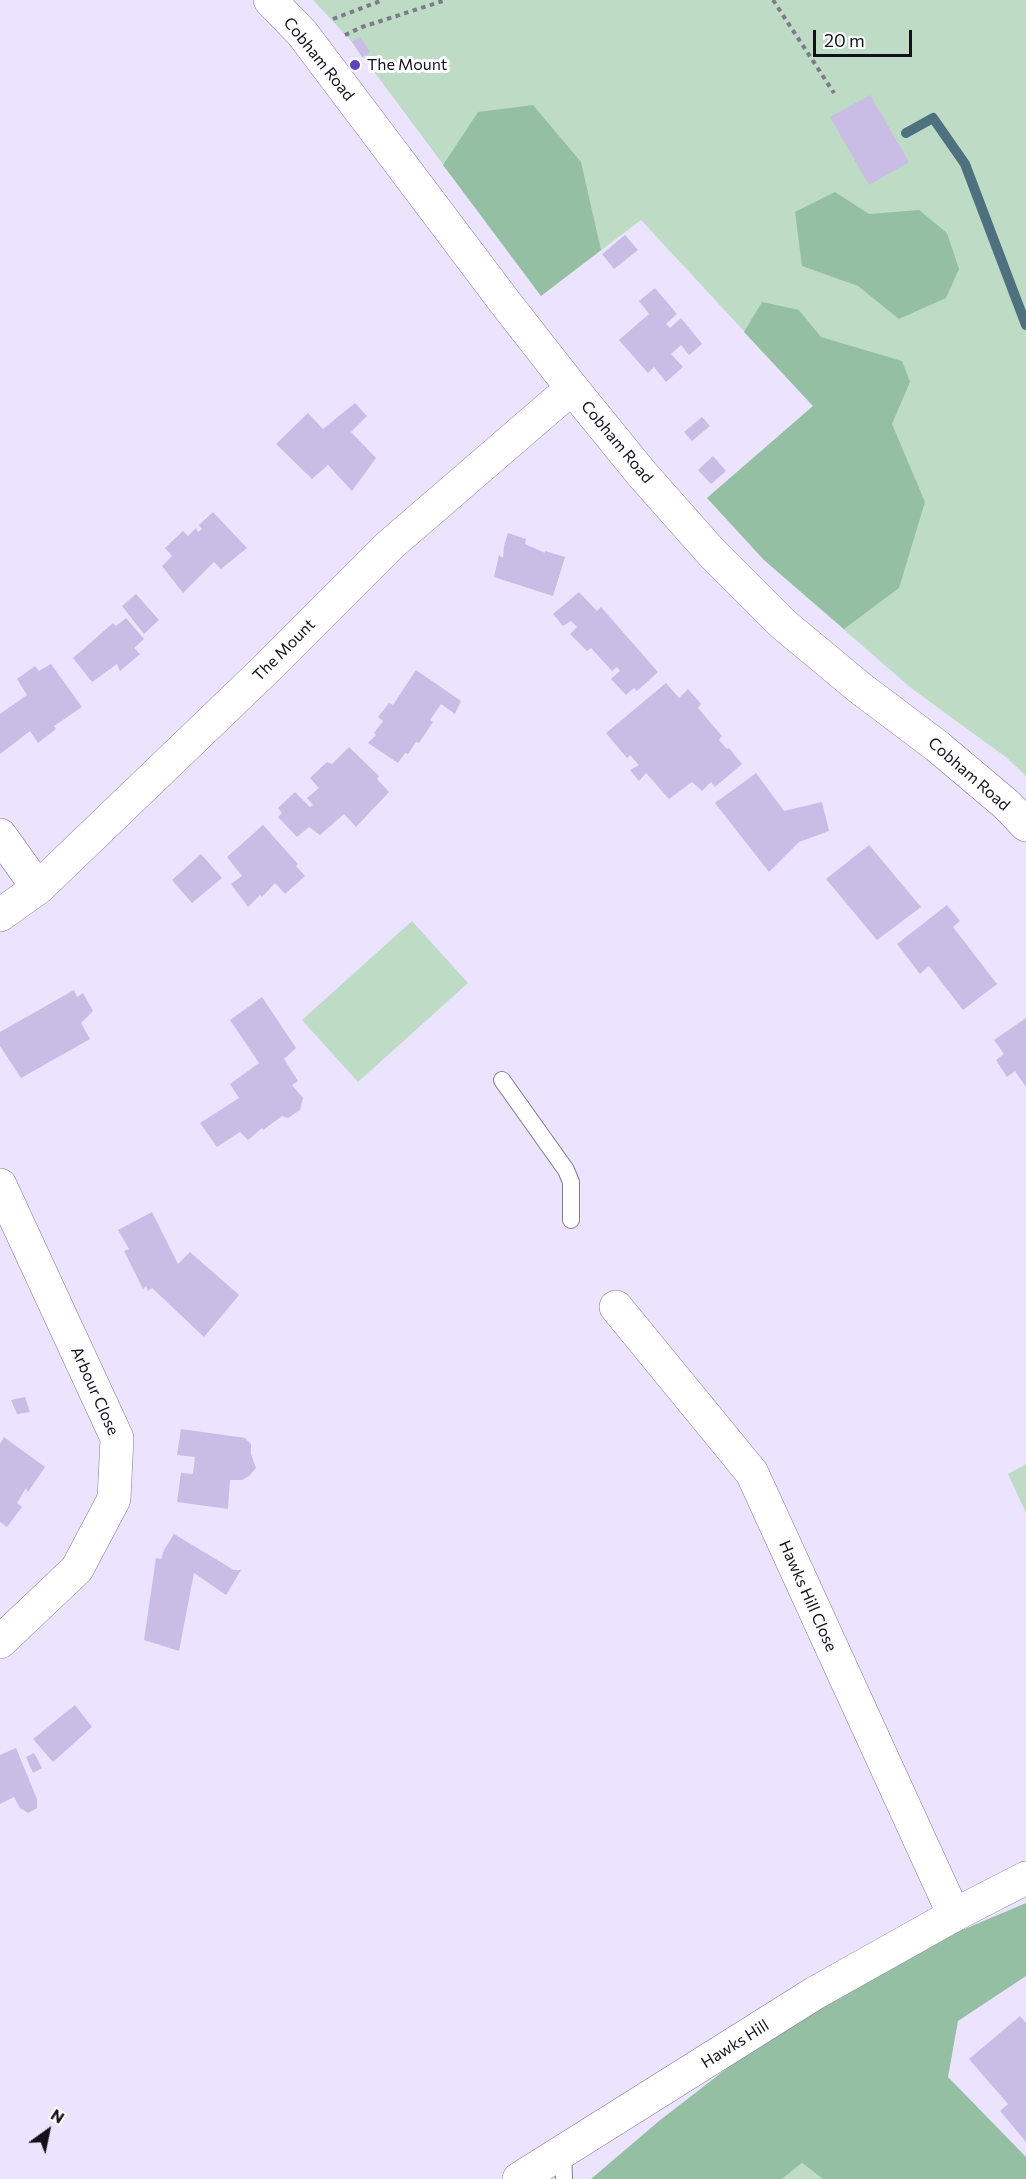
<!DOCTYPE html>
<style>
body{margin:0}
#map{position:relative;width:1026px;height:2179px;overflow:hidden;background:#ece4fe;font-family:Commissioner,sans-serif}
canvas{display:block}
.north{position:absolute;left:18px;top:2101px;width:60px;height:60px;-webkit-text-stroke:4px #fff;paint-order:stroke;rotate:33deg;font-size:16px;font-weight:700;line-height:24px;text-align:center;color:#14101b}
.north::after{content:'';display:block;margin:auto;width:21px;height:27px;background:#14101b;clip-path:polygon(50% 0,100% 100%,50% 72%,0 100%)}
.scale{position:absolute;left:813px;top:30px;width:99px;height:27px;box-sizing:border-box;border:3px solid #14101b;border-top:0;padding-left:8px;font-size:18px;line-height:21px;white-space:nowrap;color:#14101b;-webkit-text-stroke:4px #fff;paint-order:stroke}
</style>
<div id="map">
<canvas width="1026" height="2179"></canvas>
<div class="north">N</div>
<div class="scale">20 m</div>
</div>
<script>
const g = document.querySelector('canvas').getContext('2d');
g.lineJoin = 'round';
function fillPath(path, color) { g.fillStyle = color; g.fill(path, 'evenodd'); }
const toPath = rows => new Path2D(rows.map(r => 'M' + r).join(''));
function strokePath(path, color, width, dash) { g.strokeStyle = color; g.lineWidth = width; g.lineCap = dash ? 'butt' : 'round'; g.setLineDash(dash || []); g.stroke(path); }
function write(font, color, halo, rows, align = 'center') {
  g.font = font + ' Commissioner,sans-serif'; g.lineWidth = 6; g.setLineDash([]); g.textBaseline = 'middle'; g.strokeStyle = halo; g.fillStyle = color; for (const [text, x, y, turn = 0] of rows) {
    g.save(); g.translate(x, y); g.rotate((+turn || 0) * Math.PI / 180); g.textAlign = isNaN(turn) ? turn : align; if (halo) g.strokeText(text, 0, 0); g.fillText(text, 0, 0); g.restore();
  }
}
const green = toPath([
 [313,0,1026,0,1026,776,1007,758,911,688,764,560,707,498,813,406,705,289,641,220,541,296,352,42],
 [412,921,468,983,358,1082,302,1020],
 [1026,1464,1026,1513,1008,1474],
 [802,2163,823,2179,782,2179]
]);
const forest = toPath([
 [533,105,581,162,601,250,541,296,443,165,478,112],
 [835,192,869,214,919,210,947,233,959,269,946,298,899,319,858,286,802,266,795,212],
 [762,302,799,310,821,337,902,361,910,382,892,424,925,502,899,588,844,629,764,560,707,498,813,406,744,332],
 [1026,1903,1026,1976,958,2021,948,2077,1026,2157,1026,2179,823,2179,802,2163,782,2179,591,2179,659,2121,796,2015,915,1950]
]);
const stream = toPath([
 [906,133,933,118,965,164,1026,325]
]);
const building = toPath([
 [360,37,370,52,362,57,352,42],
 [870,95,909,162,869,185,830,117],
 [625,235,638,250,614,269,602,254],
 [655,288,677,314,666,324,670,328,681,318,702,344,689,355,681,345,671,354,683,367,666,382,654,367,648,373,619,340,649,314,639,301],
 [355,403,367,416,351,432,376,458,352,491,328,465,312,479,276,444,308,413,323,429],
 [702,417,710,426,692,441,684,432],
 [713,456,726,471,711,484,698,470],
 [213,512,247,548,221,569,214,562,183,593,162,566,172,556,165,548,183,531,188,536,196,528,198,532,202,529,199,525],
 [508,533,526,539,525,544,545,553,545,551,565,557,553,596,494,577,499,555,503,558,504,546],
 [579,592,597,611,601,607,658,672,637,691,634,688,626,695,611,679,620,671,617,667,612,671,591,648,587,651,570,634,577,627,571,621,563,626,553,614],
 [136,594,159,620,144,634,122,606],
 [126,618,144,639,134,648,140,654,120,671,117,664,92,682,73,658,113,623,116,626],
 [51,664,82,707,54,726,56,729,38,743,30,731,0,754,0,714,27,695,17,679,35,666,39,671],
 [416,670,461,701,455,714,441,704,430,720,433,722,419,743,416,742,408,754,405,753,398,763,368,743,376,735,374,733,383,721,378,717,389,703,393,705],
 [666,683,679,698,688,689,701,704,698,708,722,736,719,740,727,749,729,748,742,764,715,787,711,782,702,791,692,782,669,799,646,773,639,781,630,770,639,765,630,755,627,758,606,733],
 [349,747,379,776,377,779,389,792,356,827,344,814,320,835,309,827,297,837,278,817,282,813,278,808,295,792,310,807,313,805,307,798,319,788,310,778,327,762,332,764],
 [756,773,784,811,822,802,829,831,799,842,769,872,715,803],
 [263,825,298,864,296,866,305,876,285,894,275,883,262,897,260,895,248,907,231,884,242,876,227,857],
 [869,845,921,907,877,940,826,879],
 [201,854,222,878,192,903,172,880],
 [947,905,960,921,953,927,997,984,963,1010,929,966,920,974,897,944],
 [74,990,77,997,83,993,93,1011,81,1023,90,1039,21,1078,0,1046,0,1032],
 [262,997,296,1048,284,1059,298,1081,292,1085,303,1098,300,1110,288,1118,282,1116,263,1130,262,1128,248,1140,240,1132,217,1147,200,1123,239,1098,230,1084,259,1063,230,1020],
 [1026,1018,1026,1087,1015,1071,1007,1077,996,1060,1004,1054,994,1040],
 [152,1212,178,1264,190,1252,239,1295,204,1337,152,1288,148,1291,146,1286,143,1289,124,1251,129,1249,118,1230],
 [25,1397,30,1412,17,1414,11,1400],
 [181,1429,245,1438,251,1444,251,1454,256,1468,249,1476,242,1480,230,1480,228,1509,177,1502,181,1473,193,1474,195,1457,177,1455],
 [4,1437,45,1467,28,1492,26,1488,17,1503,22,1507,7,1527,0,1522,0,1444],
 [174,1534,234,1570,241,1570,226,1595,194,1573,179,1651,144,1640,156,1558,161,1559,164,1550],
 [75,1705,92,1727,53,1762,33,1739],
 [16,1748,37,1799,37,1808,28,1813,20,1808,14,1797,0,1804,0,1755],
 [34,1753,42,1768,33,1773,26,1757],
 [1020,2016,1026,2023,1026,2142,1000,2111,1008,2104,969,2059]
]);
const path = toPath([
 [773,0,834,93],
 [333,19,383,0],
 [345,35,362,27,446,0]
]);
const lane = toPath([
 [502,1080,566,1170,571,1182,571,1220],
 [563,2152,564,2179]
]);
const street = toPath([
 [0,835,38,888],
 [0,915,38,888,266,669,390,545,572,388],
 [0,1185,117,1438,114,1499,77,1569,0,1642],
 [616,1307,752,1473,954,1915]
]);
const secondary = toPath([
 [270,0,302,33,504,301,572,388,642,474,712,553,783,624,860,688,937,746,1007,805,1026,825],
 [519,2179,815,1993,954,1915,1026,1878]
]);
const markers = [
 [355,65,6,"#5e43bb"]
];
const streetNames = [
 ["Cobham Road",319,59,51],
 ["Cobham Road",617,442,50],
 ["The Mount",284,650,-45],
 ["Cobham Road",969,774,41],
 ["Arbour Close",95,1391,66],
 ["Hawks Hill Close",808,1596,66],
 ["Hawks Hill",735,2044,-32]
];
const poiNames = [
 ["The Mount",367,65]
];
fillPath(green, '#bedbc6');
fillPath(forest, '#95bfa3');
strokePath(stream, '#4d717e', 10);
fillPath(building, '#c9bce5');
strokePath(lane, '#817894', 18);
strokePath(street, '#817894', 34);
strokePath(secondary, '#817894', 34);
strokePath(path, '#7f798b', 4, [4.5, 4.5]);
strokePath(lane, '#fff', 16);
strokePath(street, '#fff', 33);
strokePath(secondary, '#fff', 33);
for (const [x, y, r, color] of markers) { const dot = new Path2D(); dot.arc(x, y, r, 0, 2 * Math.PI); g.fillStyle = color; g.fill(dot); strokePath(dot, '#fff', 2); }
write('16px', '#14101b', '#fff', streetNames);
write('16px', '#14101b', '#fff', poiNames, 'left');
</script>
